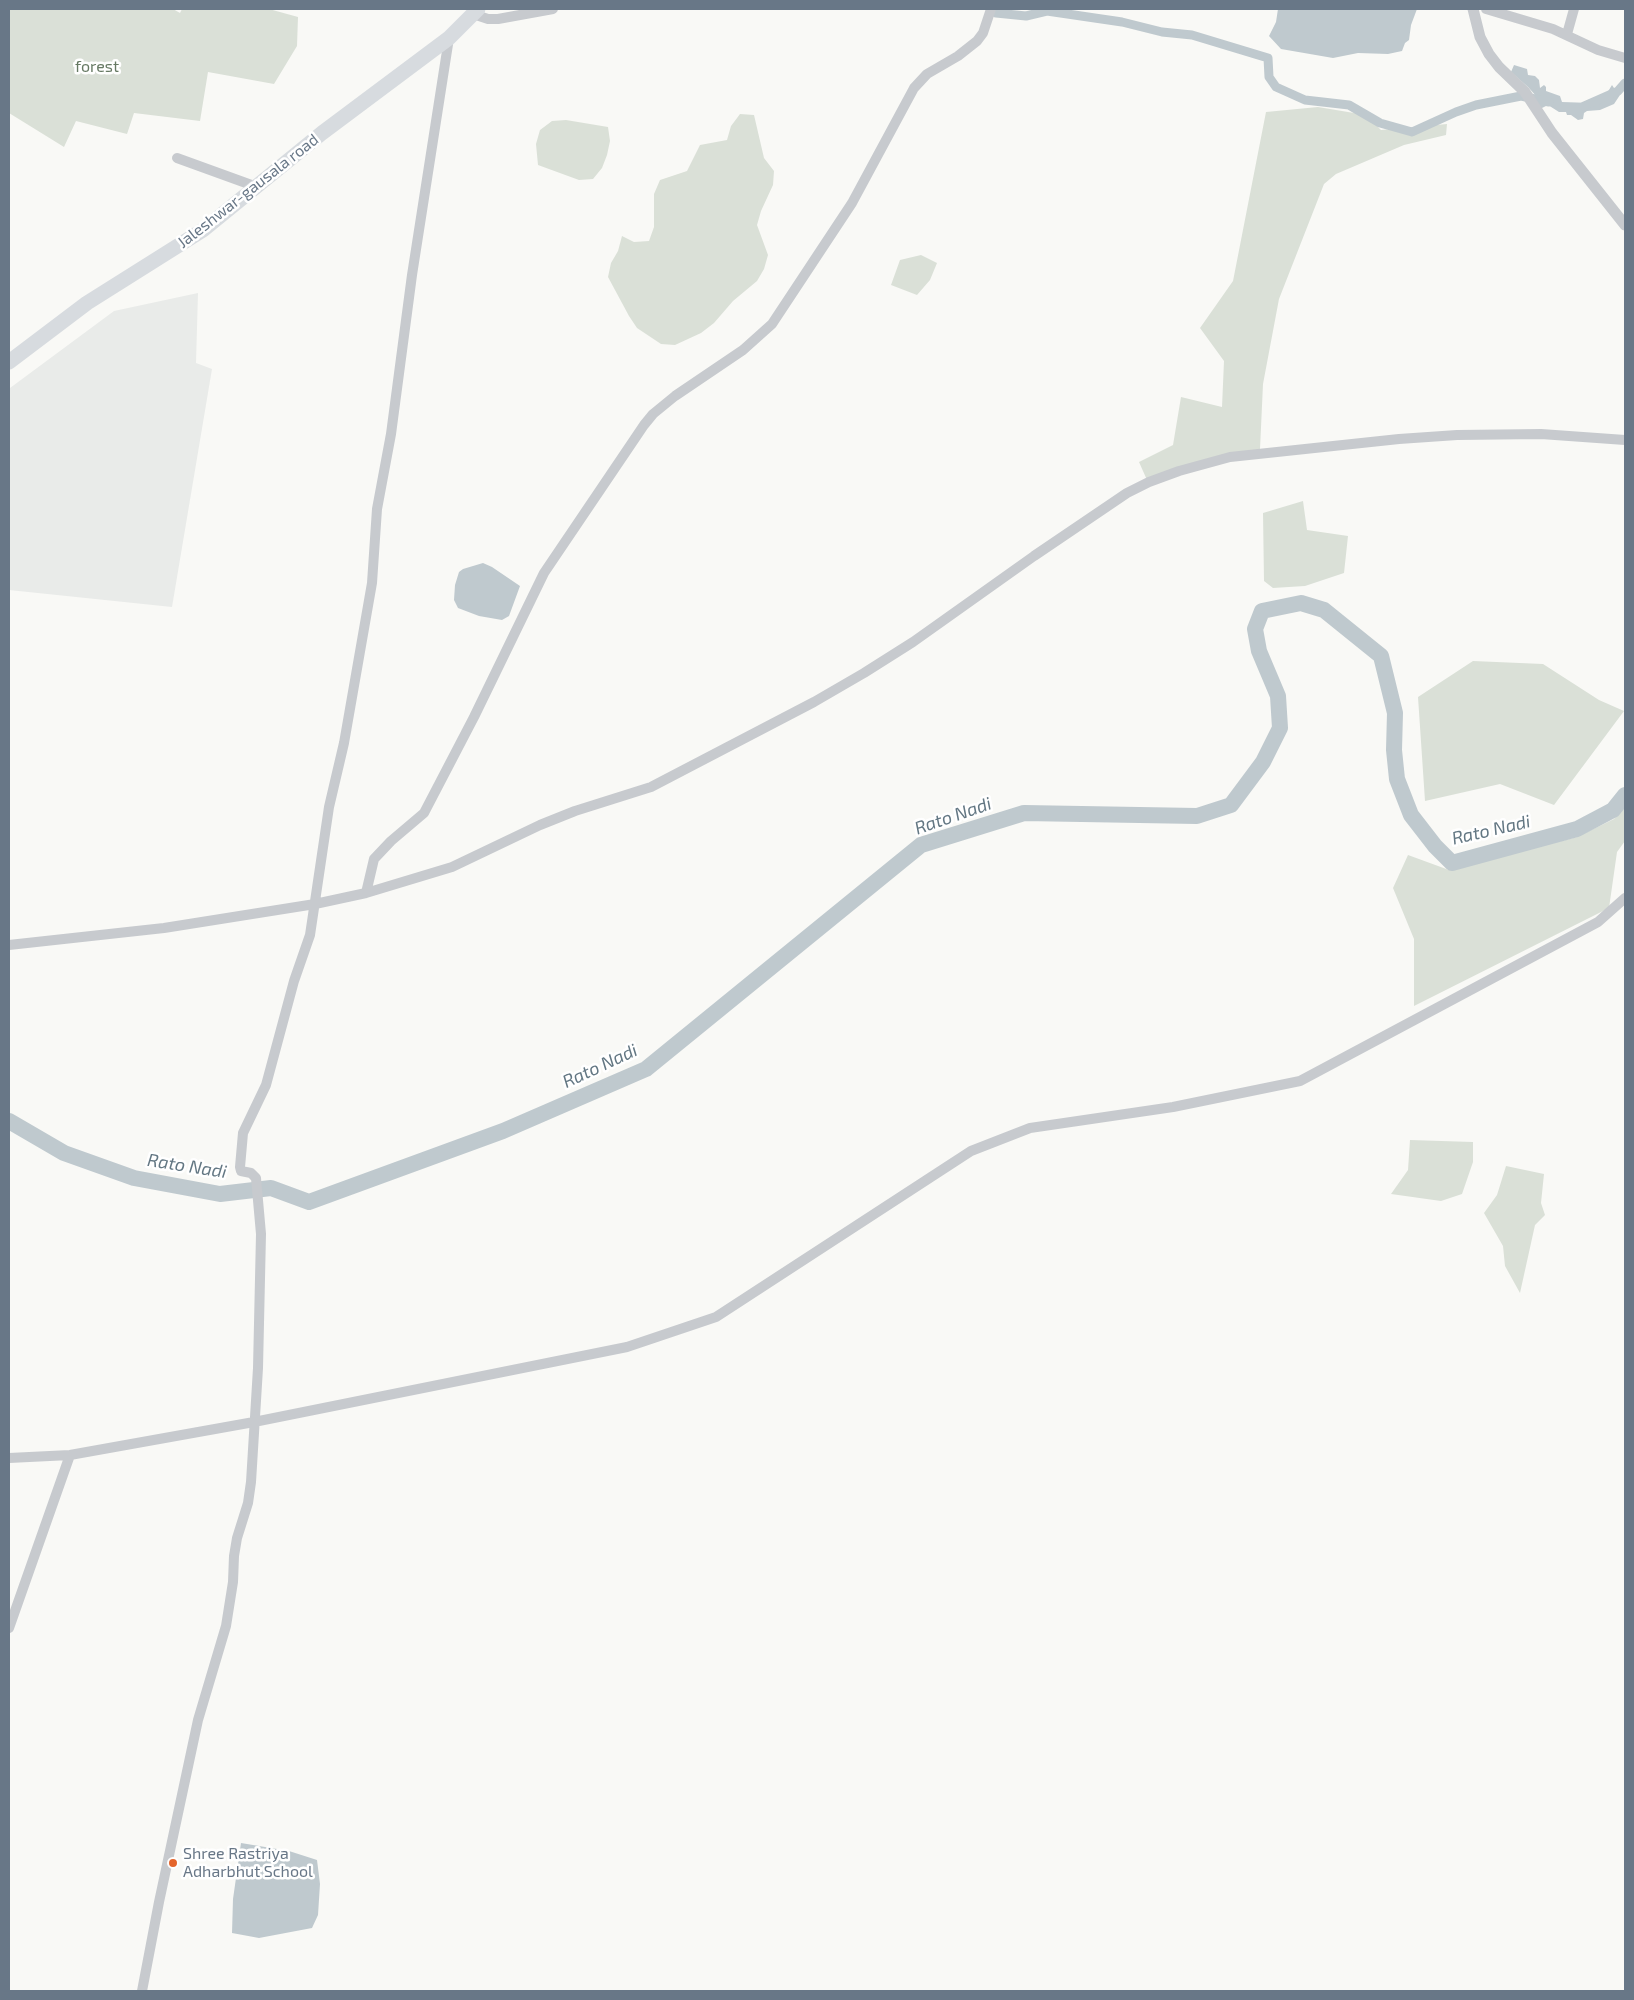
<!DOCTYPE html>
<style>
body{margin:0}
#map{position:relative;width:1634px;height:2000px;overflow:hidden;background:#f9f9f6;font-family:"Exo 2",sans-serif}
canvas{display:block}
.frame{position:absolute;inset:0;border:10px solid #687787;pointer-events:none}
</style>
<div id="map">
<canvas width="1634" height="2000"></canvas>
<div class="frame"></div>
</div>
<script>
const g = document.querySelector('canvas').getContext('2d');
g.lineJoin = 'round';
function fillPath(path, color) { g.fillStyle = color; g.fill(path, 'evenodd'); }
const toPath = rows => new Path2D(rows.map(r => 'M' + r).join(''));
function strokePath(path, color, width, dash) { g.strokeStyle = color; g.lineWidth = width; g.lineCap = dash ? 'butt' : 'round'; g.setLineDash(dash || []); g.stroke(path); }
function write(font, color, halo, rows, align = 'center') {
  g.font = font + ' "Exo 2",sans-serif'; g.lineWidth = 5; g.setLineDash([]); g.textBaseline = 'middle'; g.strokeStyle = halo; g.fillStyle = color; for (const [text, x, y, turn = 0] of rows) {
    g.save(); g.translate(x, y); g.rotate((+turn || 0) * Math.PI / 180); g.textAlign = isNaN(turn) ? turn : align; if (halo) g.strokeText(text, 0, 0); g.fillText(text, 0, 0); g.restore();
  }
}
const built = toPath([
 [198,293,196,363,212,369,172,607,9,590,10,388,114,311]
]);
const green = toPath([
 [9,9,173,9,180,13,182,9,269,9,298,17,297,46,274,84,208,72,200,121,134,113,127,134,76,121,64,147,9,113],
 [1318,107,1366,115,1381,130,1447,124,1446,135,1404,145,1336,174,1324,184,1279,299,1263,384,1260,449,1147,480,1139,462,1173,445,1181,397,1222,407,1224,361,1200,328,1233,281,1266,112],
 [740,114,754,115,764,158,774,171,773,185,761,211,757,225,768,255,764,269,757,281,733,301,714,323,701,333,675,345,661,344,637,328,629,316,608,277,611,263,618,251,622,236,634,242,649,241,654,227,654,194,660,180,687,171,700,145,727,140,731,126],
 [566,120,608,127,610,141,607,155,602,168,593,179,579,180,538,165,536,144,540,130,552,121],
 [921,255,937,263,930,280,917,295,891,285,900,260],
 [1303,501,1307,530,1348,536,1344,573,1305,586,1273,588,1264,581,1263,513],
 [1473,661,1543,664,1599,700,1624,711,1554,805,1500,784,1425,801,1418,697],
 [1625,806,1625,841,1617,852,1609,908,1414,1006,1414,939,1393,888,1408,855,1449,870,1577,837,1614,819],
 [1410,1140,1473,1142,1473,1162,1462,1194,1441,1201,1391,1194,1408,1170],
 [1506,1166,1544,1174,1541,1203,1545,1215,1535,1225,1520,1293,1505,1266,1503,1246,1484,1213,1497,1195]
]);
const water = toPath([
 [1278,9,1417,9,1411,25,1409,40,1405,43,1402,51,1388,54,1358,53,1333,58,1281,49,1269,36,1276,22],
 [1514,65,1527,69,1528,75,1535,76,1539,80,1540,88,1544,85,1546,87,1546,91,1560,96,1562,102,1592,103,1599,101,1604,98,1612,85,1616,91,1622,92,1614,104,1600,110,1587,111,1584,113,1583,119,1578,120,1571,115,1567,115,1566,112,1559,112,1548,105,1540,109,1537,97,1528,87,1511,72],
 [483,563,492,567,520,586,509,616,502,620,479,616,458,608,454,600,455,585,459,572,463,569],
 [241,1843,289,1851,317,1860,320,1884,318,1915,312,1928,259,1938,232,1933,233,1899]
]);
const canal = toPath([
 [992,9,996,13,1026,16,1047,11,1122,22,1162,32,1192,35,1268,58,1269,77,1276,87,1305,100,1349,105,1380,123,1412,132,1456,112,1476,105,1521,96,1549,102],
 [1584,106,1618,91,1625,83]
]);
const river = toPath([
 [9,1121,64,1153,134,1178,220,1194,271,1188,309,1202,503,1131,646,1069,921,845,1024,813,1197,816,1231,805,1263,762,1280,728,1278,696,1259,651,1255,629,1262,611,1301,603,1324,610,1381,656,1395,713,1394,750,1397,779,1411,815,1435,846,1452,863,1577,829,1613,810,1625,795]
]);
const minor = toPath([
 [1486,9,1553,29,1598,50,1625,58],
 [473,14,488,19,498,19,553,9],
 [1567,34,1574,9],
 [177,158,257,187],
 [366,893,374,859,391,841,424,813,474,717,544,573,644,425,653,414,675,396,743,350,772,324,852,203,914,88,927,74,958,56,977,41,983,33,991,9],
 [9,945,164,928,315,904,366,893,452,867,540,825,575,811,651,787,814,702,864,673,913,642,1034,556,1127,493,1149,482,1179,471,1230,457,1399,439,1457,435,1541,434,1625,440],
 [9,1458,70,1455,254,1422,627,1347,716,1317,971,1151,1030,1128,1173,1107,1300,1081,1598,922,1625,898],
 [9,1628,70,1455],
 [142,1991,159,1902,198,1720,226,1626,233,1582,234,1556,237,1538,248,1503,251,1482,258,1368,261,1234,256,1178,251,1173,241,1171,240,1167,243,1133,266,1085,294,981,310,935,329,807,344,743,372,583,377,509,391,434,412,275,449,38]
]);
const tertiary = toPath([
 [1473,9,1480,37,1489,54,1499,67,1525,92,1552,133,1625,225]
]);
const primary = toPath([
 [9,362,87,303,203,230,322,133,449,38,478,9]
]);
const markers = [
 [173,1863,5,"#e4652b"]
];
const parkNames = [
 ["forest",97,67]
];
const streetNames = [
 ["Jaleshwar-gausala road",248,191,-38]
];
const poiNames = [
 ["Shree Rastriya",183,1854],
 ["Adharbhut School",183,1872]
];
const waterNames = [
 ["Rato Nadi",953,816,-19],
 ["Rato Nadi",1491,830,-13],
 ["Rato Nadi",600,1066,-25],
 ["Rato Nadi",187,1166,9]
];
fillPath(built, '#e9ebe9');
fillPath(green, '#dae0d7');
fillPath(water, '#bfc9ce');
strokePath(canal, '#bfc9ce', 9);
strokePath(river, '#bfc9ce', 16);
strokePath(minor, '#c7cace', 10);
strokePath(tertiary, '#c7cace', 11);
strokePath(primary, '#d7dbdf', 15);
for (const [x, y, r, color] of markers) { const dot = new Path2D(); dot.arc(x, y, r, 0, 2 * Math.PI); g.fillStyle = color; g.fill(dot); strokePath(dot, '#fff', 2); }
write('16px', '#667963', '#fff', parkNames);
write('16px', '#687787', '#fff', streetNames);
write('16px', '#687787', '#fff', poiNames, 'left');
write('italic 18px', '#637783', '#fff', waterNames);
</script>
